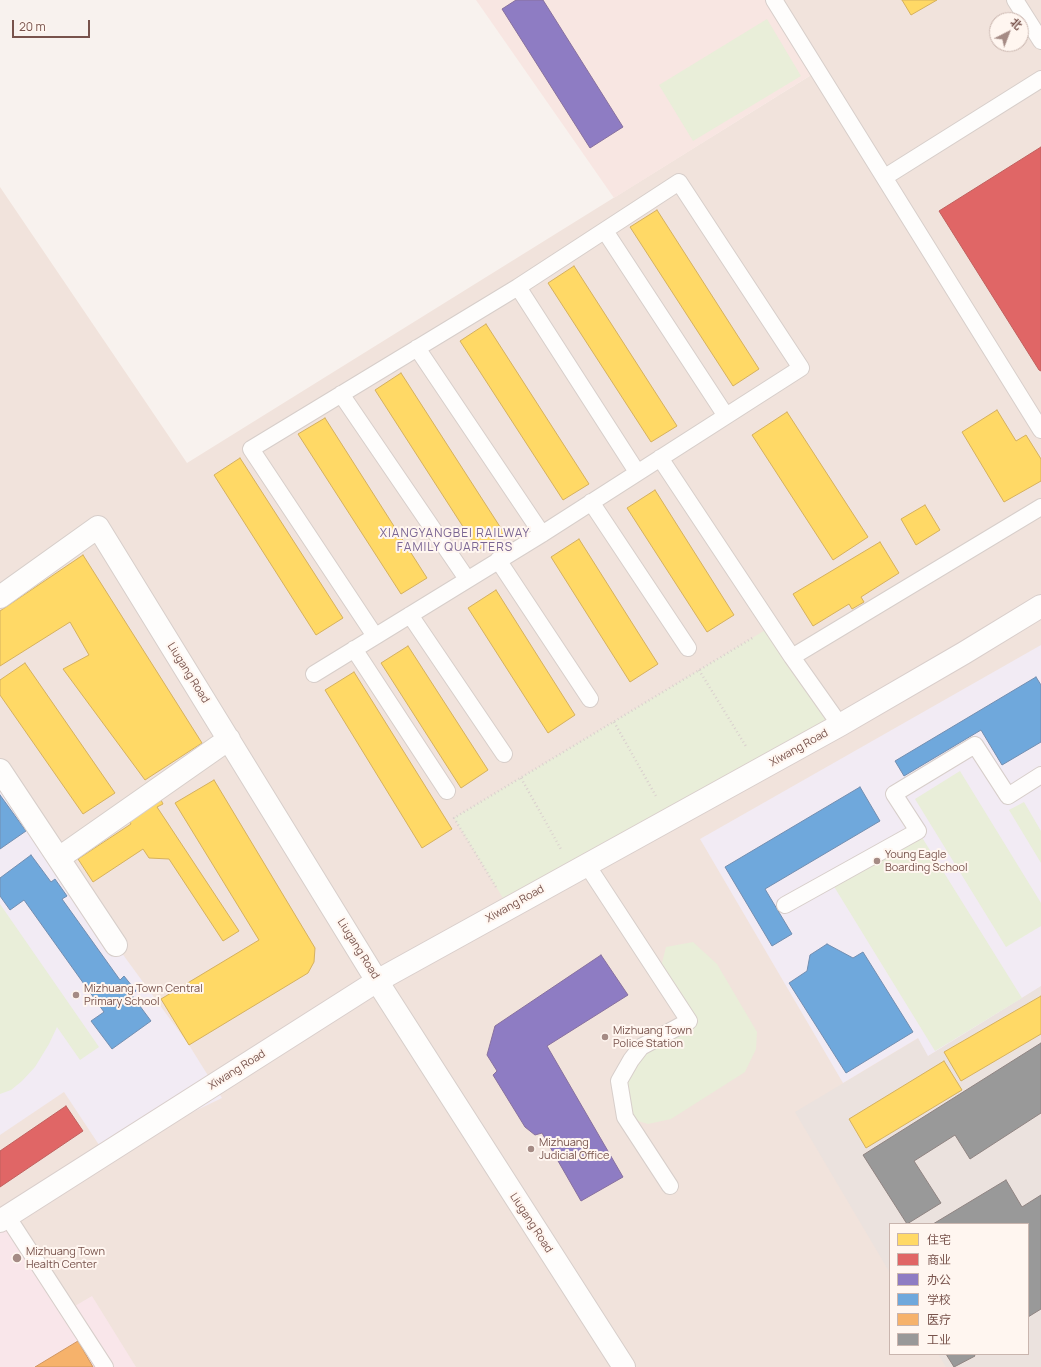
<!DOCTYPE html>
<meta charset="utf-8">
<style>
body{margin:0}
#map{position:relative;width:1041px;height:1367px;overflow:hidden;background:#f8f2ee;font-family:Manrope,"Noto Sans SC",sans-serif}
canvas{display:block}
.legend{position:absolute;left:889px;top:1223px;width:140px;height:132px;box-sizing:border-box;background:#fff6f0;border:1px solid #c9b5ae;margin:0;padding:5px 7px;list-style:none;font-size:12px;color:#78534c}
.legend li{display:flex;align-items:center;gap:8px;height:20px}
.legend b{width:20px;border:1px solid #c9b5ae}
.north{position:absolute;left:989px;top:12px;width:40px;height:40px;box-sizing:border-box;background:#fff6f0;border:1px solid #c9b5ae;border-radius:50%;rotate:42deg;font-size:11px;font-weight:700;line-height:16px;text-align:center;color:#78534c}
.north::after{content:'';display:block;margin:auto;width:14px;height:18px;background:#a58b85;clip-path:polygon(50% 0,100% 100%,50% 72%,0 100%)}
.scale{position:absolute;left:12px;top:20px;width:78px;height:18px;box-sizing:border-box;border:2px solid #78534c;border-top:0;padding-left:5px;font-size:12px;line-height:14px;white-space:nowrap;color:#78534c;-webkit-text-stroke:3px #fff6f0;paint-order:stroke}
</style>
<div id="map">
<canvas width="1041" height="1367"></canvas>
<ul class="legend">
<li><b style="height:11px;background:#ffd966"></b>住宅</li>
<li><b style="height:11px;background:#e06666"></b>商业</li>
<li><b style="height:11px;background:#8e7cc3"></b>办公</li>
<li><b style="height:11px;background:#6fa8dc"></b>学校</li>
<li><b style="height:11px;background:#f6b26b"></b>医疗</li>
<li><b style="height:11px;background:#999"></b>工业</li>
</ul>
<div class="north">北</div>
<div class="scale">20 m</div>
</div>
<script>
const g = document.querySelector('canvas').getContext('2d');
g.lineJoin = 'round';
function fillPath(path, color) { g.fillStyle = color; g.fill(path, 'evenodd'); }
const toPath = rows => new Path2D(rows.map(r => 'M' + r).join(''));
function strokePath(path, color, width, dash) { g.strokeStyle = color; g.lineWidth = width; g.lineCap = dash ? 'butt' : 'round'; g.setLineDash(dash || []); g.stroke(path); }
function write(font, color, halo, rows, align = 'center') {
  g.font = font + ' Manrope,sans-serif'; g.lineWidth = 4; g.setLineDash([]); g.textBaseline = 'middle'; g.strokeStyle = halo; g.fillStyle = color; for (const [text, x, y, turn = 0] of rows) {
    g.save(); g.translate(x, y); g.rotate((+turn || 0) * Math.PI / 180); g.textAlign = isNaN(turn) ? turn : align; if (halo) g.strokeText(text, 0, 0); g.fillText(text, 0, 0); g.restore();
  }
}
const residential = toPath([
 [772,0,1041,0,1041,1367,0,1367,0,187,187,463,816,72],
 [997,20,1021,20,1021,44,997,44],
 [890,1224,1028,1224,1028,1354,890,1354]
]);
const commercial = toPath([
 [476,0,772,0,816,72,614,198]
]);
const industrial = toPath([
 [1041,986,1041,1367,946,1367,938,1354,1028,1354,1028,1224,890,1224,890,1273,795,1112,919,1038,928,1056]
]);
const education = toPath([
 [1041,645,1041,986,928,1056,918,1038,843,1083,700,839],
 [0,770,116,945,189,1045,222,1098,105,1154,64,1092,0,1135]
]);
const medical = toPath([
 [0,1221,68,1310,92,1296,136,1367,0,1367]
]);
const green = toPath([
 [767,19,801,76,693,141,659,85],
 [772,626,840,725,509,908,454,818],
 [960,771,1041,903,1041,926,1006,947,915,799],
 [1024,802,1041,831,1041,863,1009,810],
 [918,831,1022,998,935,1051,830,880],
 [0,904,99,1047,80,1060,57,1027,49,1044,35,1067,22,1081,11,1090,0,1094],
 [693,942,717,964,757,1032,756,1049,745,1072,671,1119,648,1124,625,1117,619,1081,631,1060,689,1021,659,975,666,947]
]);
const homes = toPath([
 [902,0,937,0,911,15,902,0],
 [657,210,759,369,733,386,630,227,657,210],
 [574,266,677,426,651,442,548,283,574,266],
 [486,324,589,484,563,500,460,341,486,324],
 [401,373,504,533,478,550,375,390,401,373],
 [997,410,1016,441,1026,435,1041,459,1041,481,1004,502,962,432,997,410],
 [787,412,868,537,833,560,752,435,787,412],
 [325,418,427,578,401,594,298,434,325,418],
 [240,458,343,618,316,635,214,475,240,458],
 [655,490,734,615,707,632,627,508,655,490],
 [925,505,940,530,916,545,901,519,925,505],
 [579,539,658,664,630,682,551,557,579,539],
 [880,542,899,573,861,597,864,602,852,609,849,604,813,626,793,594,880,542],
 [83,555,202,743,145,780,63,669,89,655,70,622,0,666,0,611,83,555],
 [496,590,575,715,548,733,468,608,496,590],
 [408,646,488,770,461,788,381,663,408,646],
 [25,663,115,793,83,814,0,695,0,680,25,663],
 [354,672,452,829,422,848,325,690,354,672],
 [214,780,315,948,314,962,308,973,189,1045,161,999,259,940,175,803,214,780],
 [159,796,163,804,157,807,239,931,223,941,169,859,149,858,143,849,93,882,78,859,131,824,127,817,159,796],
 [1041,996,1041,1034,961,1081,944,1052,1041,996],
 [944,1061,962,1090,866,1148,849,1119,944,1061]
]);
const shops = toPath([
 [1041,147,1041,371,1039,370,939,211,1041,147],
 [66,1106,83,1131,0,1187,0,1151,66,1106]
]);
const offices = toPath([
 [516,0,543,0,623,127,590,148,502,9,516,0],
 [601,955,628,995,547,1046,623,1177,581,1201,542,1133,535,1135,525,1127,493,1075,497,1071,487,1055,495,1026,601,955]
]);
const schools = toPath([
 [1036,677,1041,685,1041,742,1002,765,981,730,904,776,895,761,1036,677],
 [860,787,880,821,765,889,792,934,772,946,725,867,860,787],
 [0,795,26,831,0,849,0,795],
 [31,855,51,882,55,879,67,896,62,899,120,980,124,976,136,991,131,994,151,1021,112,1049,91,1021,104,1012,24,900,10,910,0,896,0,878,31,855],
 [827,944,853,958,863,952,913,1032,846,1073,789,983,807,971,810,955,827,944]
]);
const health = toPath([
 [78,1341,93,1367,35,1367,78,1341]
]);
const industry = toPath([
 [1041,1043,1041,1113,970,1159,955,1135,914,1161,941,1203,907,1224,863,1155,1041,1043],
 [1006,1180,1022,1207,1041,1195,1041,1309,1028,1317,1028,1224,933,1224,1006,1180],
 [946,1354,974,1354,975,1356,954,1367,946,1354]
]);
const path = toPath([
 [699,670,747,748],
 [614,722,657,798],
 [521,778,562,851],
 [496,887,454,818,754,637]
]);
const lane = toPath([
 [774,0,1041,430],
 [1015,0,1041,41],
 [885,177,1041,79],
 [605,231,726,416],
 [417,348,542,534],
 [341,394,467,579],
 [660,458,792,657,840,725],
 [591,502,688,648],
 [498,560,590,699],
 [410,615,504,754],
 [375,636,251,449,518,287],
 [354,649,447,791],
 [792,657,1041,507],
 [314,674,542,534,801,368,679,182,518,287,637,472],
 [587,865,689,1021,641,1047,631,1060,619,1081,625,1117,670,1186],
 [785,905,918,831,894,794,975,745,1008,796,1041,775],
 [7,1216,105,1367]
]);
const street = toPath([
 [0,597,98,527,377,981,624,1367],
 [0,770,116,945],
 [59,858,229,739]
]);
const secondary = toPath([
 [0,1221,377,981,840,725,964,653,1041,606]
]);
const markers = [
 [877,861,4,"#a58b85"],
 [76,995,4,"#a58b85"],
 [605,1037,4,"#a58b85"],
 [531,1149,4,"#a58b85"],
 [17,1258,5,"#a58b85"]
];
const streetNames = [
 ["Liugang Road",188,673,58],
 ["Xiwang Road",799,748,-29],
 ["Xiwang Road",515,904,-29],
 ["Liugang Road",358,949,58],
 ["Xiwang Road",237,1070,-32],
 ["Liugang Road",531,1223,57]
];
const poiNames = [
 ["Young Eagle",885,855],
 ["Boarding School",885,868],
 ["Mizhuang Town Central",84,989],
 ["Primary School",84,1002],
 ["Mizhuang Town",613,1031],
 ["Police Station",613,1044],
 ["Mizhuang",539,1143],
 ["Judicial Office",539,1156],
 ["Mizhuang Town",26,1252],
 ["Health Center",26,1265]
];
const neighbourhoodNames = [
 ["XIANGYANGBEI RAILWAY",455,534],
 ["FAMILY QUARTERS",455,548]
];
fillPath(residential, '#f1e3dc');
fillPath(commercial, '#f8e6e2');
fillPath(industrial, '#ebe2de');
fillPath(education, '#f2ebf4');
fillPath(medical, '#f9e6ea');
fillPath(green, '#e9eed9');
fillPath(homes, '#ffd966');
strokePath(homes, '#d6b15e', 1);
fillPath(shops, '#e06666');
strokePath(shops, '#c1605e', 1);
fillPath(offices, '#8e7cc3');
strokePath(offices, '#87709f', 1);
fillPath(schools, '#6fa8dc');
strokePath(schools, '#728eb1', 1);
fillPath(health, '#f6b26b');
strokePath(health, '#d09662', 1);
fillPath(industry, '#999');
strokePath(industry, '#8f8482', 1);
strokePath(lane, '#d7ceca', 18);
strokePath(street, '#d7ceca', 24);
strokePath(secondary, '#d9cecb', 24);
strokePath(path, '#dad0ce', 2.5, [1, 3]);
strokePath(lane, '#fefdfc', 16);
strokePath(street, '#fefdfc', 22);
strokePath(secondary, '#fefdfc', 22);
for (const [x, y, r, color] of markers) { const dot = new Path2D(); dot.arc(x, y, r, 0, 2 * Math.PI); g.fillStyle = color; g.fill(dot); strokePath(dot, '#fff6f0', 1.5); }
write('11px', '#78534c', '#fff6f0', streetNames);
write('11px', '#78534c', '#fff6f0', poiNames, 'left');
g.letterSpacing = '1px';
write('12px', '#7a6593', '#fff6f0', neighbourhoodNames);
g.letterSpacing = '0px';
</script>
